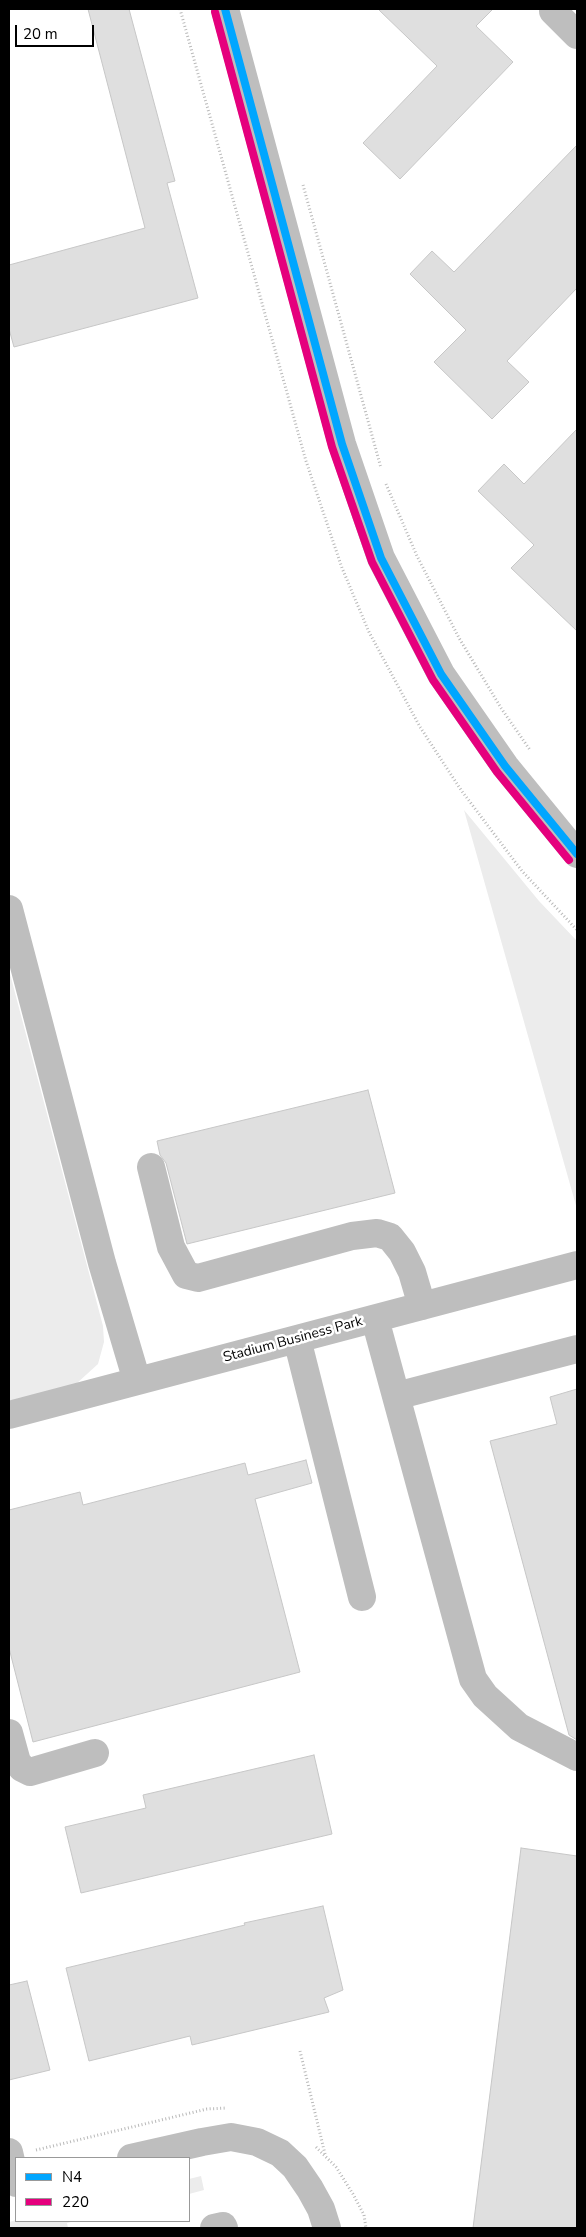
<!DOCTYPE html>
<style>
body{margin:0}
#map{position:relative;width:586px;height:2237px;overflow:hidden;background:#fff;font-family:"Nunito Sans",sans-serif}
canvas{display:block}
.frame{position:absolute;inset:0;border:10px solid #000;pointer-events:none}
.legend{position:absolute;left:15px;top:2157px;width:175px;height:65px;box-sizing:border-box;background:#fff;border:1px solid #999;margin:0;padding:6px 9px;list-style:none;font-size:15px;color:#000}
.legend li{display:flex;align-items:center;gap:10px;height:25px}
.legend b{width:25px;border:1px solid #999}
.scale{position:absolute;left:15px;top:25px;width:79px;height:22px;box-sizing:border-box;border:2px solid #000;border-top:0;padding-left:6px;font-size:15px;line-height:18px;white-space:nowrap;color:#000;-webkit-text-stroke:4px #fff;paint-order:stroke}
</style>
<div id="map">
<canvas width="586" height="2237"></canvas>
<div class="frame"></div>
<ul class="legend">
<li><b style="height:6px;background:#00a6ff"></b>N4</li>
<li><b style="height:6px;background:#e5007d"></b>220</li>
</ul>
<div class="scale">20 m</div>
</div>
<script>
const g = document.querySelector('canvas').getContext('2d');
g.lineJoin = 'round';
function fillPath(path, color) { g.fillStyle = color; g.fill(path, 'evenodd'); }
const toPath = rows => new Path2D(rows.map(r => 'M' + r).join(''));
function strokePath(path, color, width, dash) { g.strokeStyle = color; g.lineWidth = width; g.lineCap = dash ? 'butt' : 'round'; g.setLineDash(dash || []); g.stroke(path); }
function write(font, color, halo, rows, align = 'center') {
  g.font = font + ' "Nunito Sans",sans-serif'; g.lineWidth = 5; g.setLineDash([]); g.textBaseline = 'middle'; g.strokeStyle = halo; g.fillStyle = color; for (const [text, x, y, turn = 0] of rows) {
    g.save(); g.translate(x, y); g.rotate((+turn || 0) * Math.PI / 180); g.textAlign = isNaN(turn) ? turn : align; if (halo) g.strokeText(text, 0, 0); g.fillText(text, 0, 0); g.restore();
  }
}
const green = toPath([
 [464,810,539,901,577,941,577,1209],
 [9,970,103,1326,104,1342,98,1364,76,1384,9,1401],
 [201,2176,204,2190,189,2194,189,2179],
 [16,2220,16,2221,75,2221,67,2223,68,2228,9,2228,9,2222]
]);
const building = toPath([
 [88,9,129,9,175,181,167,183,198,298,14,347,9,329,9,265,145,228,88,9],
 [378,9,493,9,476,26,513,62,400,179,363,143,437,66,378,9],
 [577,145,577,288,507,361,529,382,492,419,434,362,466,330,410,274,432,251,454,272,577,145],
 [577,429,577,631,511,568,534,545,478,491,504,464,524,484,577,429],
 [368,1090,395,1193,187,1244,166,1163,160,1155,157,1141,368,1090],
 [577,1389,577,1740,569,1735,490,1441,557,1424,550,1397,577,1389],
 [306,1460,312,1483,255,1499,300,1672,33,1742,9,1648,9,1510,80,1492,83,1505,245,1463,248,1475,306,1460],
 [314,1755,332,1834,81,1893,65,1827,146,1808,143,1795,314,1755],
 [521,1848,577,1856,577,2228,473,2228,521,1848],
 [323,1906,343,1990,324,1998,329,2012,192,2045,190,2036,89,2061,66,1968,245,1925,244,1923,323,1906],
 [27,1981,50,2070,9,2080,9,1985,27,1981]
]);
const path = toPath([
 [180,9,306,461,342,568,369,632,420,727,461,790,522,871,577,930],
 [303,185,381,468],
 [386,484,417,556,459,638,501,708,530,750],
 [300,2051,325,2154],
 [316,2147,336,2167,353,2194,364,2215,366,2228],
 [36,2150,207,2109,227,2108]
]);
const minor = toPath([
 [225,9,342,444,381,558,441,674,505,766,577,854],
 [553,11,577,35],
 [9,909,102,1263,137,1381],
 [151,1167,171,1247,186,1275,198,1278,352,1236,377,1233,390,1237,402,1252,412,1272,422,1306],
 [375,1319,473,1679,485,1696,519,1727,577,1757],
 [297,1339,362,1597],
 [396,1396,577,1349],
 [9,1415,577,1265],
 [9,1733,17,1762,22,1768,30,1772,95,1753],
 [9,2152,16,2183],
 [131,2158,202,2142,231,2137,257,2142,280,2153,295,2167,310,2189,321,2209,327,2228],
 [214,2228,223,2226,224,2228]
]);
const bus1 = toPath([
 [225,9,342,444,381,558,441,674,505,766,577,854]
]);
const bus2 = toPath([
 [215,12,332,447,372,562,433,680,497,772,569,860]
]);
const streetNames = [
 ["Stadium Business Park",293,1340,-15]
];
fillPath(green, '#ececec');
fillPath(building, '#dfdfdf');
strokePath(building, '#c7c7c7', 1);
strokePath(path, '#b9b9b9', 3, [1, 2.5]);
strokePath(minor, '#bebebe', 28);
strokePath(bus1, '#00a6ff', 8);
strokePath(bus2, '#e5007d', 8);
write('14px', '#000', '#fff', streetNames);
</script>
